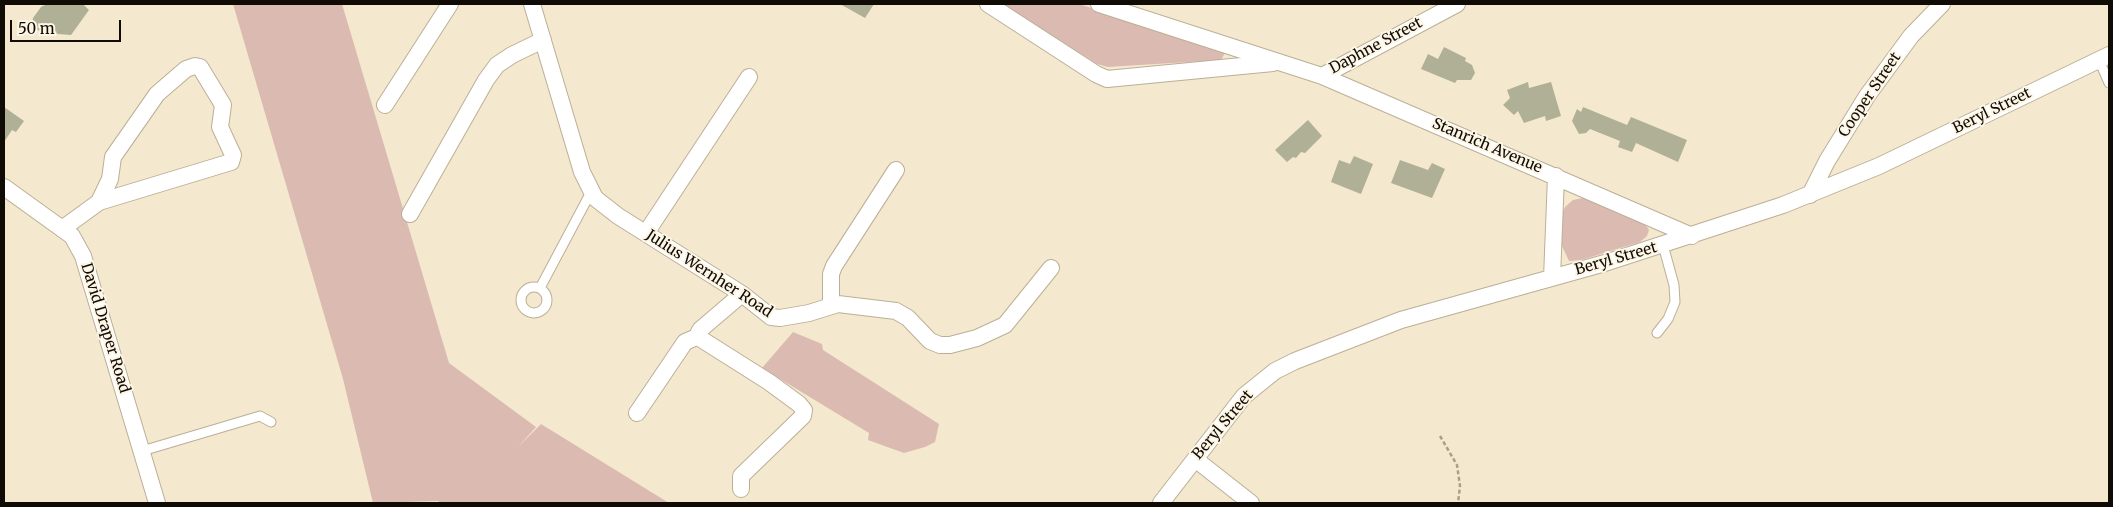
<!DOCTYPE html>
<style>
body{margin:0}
#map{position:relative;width:2113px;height:507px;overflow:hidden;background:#f4e8ce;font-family:Merriweather,serif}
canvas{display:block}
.frame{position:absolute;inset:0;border:5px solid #100b04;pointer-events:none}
.scale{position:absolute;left:10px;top:20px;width:111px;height:22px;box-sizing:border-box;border:2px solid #100b04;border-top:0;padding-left:6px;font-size:15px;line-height:18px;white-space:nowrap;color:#100b04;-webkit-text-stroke:4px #fdf6e6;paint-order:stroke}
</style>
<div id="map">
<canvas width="2113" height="507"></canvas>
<div class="frame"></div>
<div class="scale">50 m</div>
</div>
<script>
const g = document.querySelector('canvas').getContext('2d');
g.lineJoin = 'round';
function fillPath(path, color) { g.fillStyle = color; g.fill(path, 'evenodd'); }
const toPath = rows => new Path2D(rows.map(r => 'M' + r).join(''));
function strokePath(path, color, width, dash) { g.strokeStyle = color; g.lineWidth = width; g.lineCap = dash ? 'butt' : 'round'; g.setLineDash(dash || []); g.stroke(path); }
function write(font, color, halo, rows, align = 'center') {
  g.font = font + ' Merriweather,serif'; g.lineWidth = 4; g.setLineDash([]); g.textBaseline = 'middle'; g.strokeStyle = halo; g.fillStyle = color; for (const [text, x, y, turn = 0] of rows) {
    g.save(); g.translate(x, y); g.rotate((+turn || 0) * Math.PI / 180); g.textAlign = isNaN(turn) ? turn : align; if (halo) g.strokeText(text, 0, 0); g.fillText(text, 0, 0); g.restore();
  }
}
const green = toPath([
 [233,4,342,4,449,363,536,427,518,447,541,424,669,503,440,503,438,501,373,503,343,379],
 [1002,4,1079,4,1226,51,1221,60,1108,67,1097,64],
 [1583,198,1595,201,1645,224,1649,230,1647,236,1640,242,1581,260,1569,261,1561,244,1562,214,1565,207,1573,200],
 [793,332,822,344,823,350,939,424,935,442,925,447,904,453,868,440,869,433,762,368]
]);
const building = toPath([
 [47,4,83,4,89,10,71,35,58,34,51,31,47,36,32,26,33,18,41,7],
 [840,4,874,4,865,18],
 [1444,47,1466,58,1465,61,1472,65,1475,73,1471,80,1457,80,1455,83,1421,69,1428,54,1438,59],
 [1528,82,1529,88,1551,82,1561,116,1546,121,1545,116,1524,123,1518,111,1514,115,1503,105,1510,98,1507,90],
 [4,107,24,121,16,132,12,130,4,142],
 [1583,107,1627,125,1631,117,1687,140,1678,162,1636,143,1632,152,1618,147,1620,141,1590,129,1586,133,1579,134,1572,121,1577,109,1581,112],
 [1308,120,1322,136,1305,153,1301,152,1296,158,1293,157,1287,162,1275,150],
 [1354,156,1373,164,1361,194,1331,182,1339,160,1350,164],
 [1400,160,1428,170,1432,163,1445,169,1432,198,1391,183]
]);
const path = toPath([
 [1440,436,1457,465,1460,486,1458,503]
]);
const lane = toPath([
 [2099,60,2109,83],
 '521 300a13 13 0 1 1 26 0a13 13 0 1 1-26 0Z',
 [540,288,591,192],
 [1657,333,1668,319,1675,302,1674,285,1663,245],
 [142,451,260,416,271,422]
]);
const street = toPath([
 [532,4,582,172,595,198,618,216,742,294,771,317,780,318,809,313,838,304,896,311,908,318,930,341,940,345,950,345,977,338,1005,325,1051,268],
 [988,4,1096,74,1107,79,1273,63],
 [1099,4,1322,76,1692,236],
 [1322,76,1457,4],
 [385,105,450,4],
 [4,187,72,236,83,256,157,503],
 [1810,195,1827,161,1867,96,1911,36,1942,4],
 [410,214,486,80,497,65,512,55,543,40],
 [62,229,99,202,231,162,233,155,220,127,223,105,200,67,195,66,186,69,157,94,113,157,110,179,99,202],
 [646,233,749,77],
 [1552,278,1556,176],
 [831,305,831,274,834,266,896,170],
 [637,413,685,342,699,336],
 [1195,459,1251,503],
 [741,489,741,476,803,416,804,410,799,404,769,382,701,339,699,332,701,329,742,294],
 [1161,503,1244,396,1275,371,1295,361,1401,320,1605,263,1783,205,1879,166,2109,55]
]);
const streetNames = [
 ["Daphne Street",1376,46,-28],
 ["Cooper Street",1870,95,-56],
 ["Beryl Street",1992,111,-26],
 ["Stanrich Avenue",1487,146,23],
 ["Beryl Street",1616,259,-16],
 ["Julius Wernher Road",709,274,33],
 ["David Draper Road",105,328,73],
 ["Beryl Street",1223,425,-50]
];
fillPath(green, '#dbbbb1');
fillPath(building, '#afb096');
strokePath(lane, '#bbaf96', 11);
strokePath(street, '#bbaf96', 18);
strokePath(path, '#a99f8b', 2.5, [4, 2.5]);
strokePath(lane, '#fff', 9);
strokePath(street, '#fff', 16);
write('15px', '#100b04', '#fdf6e6', streetNames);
</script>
